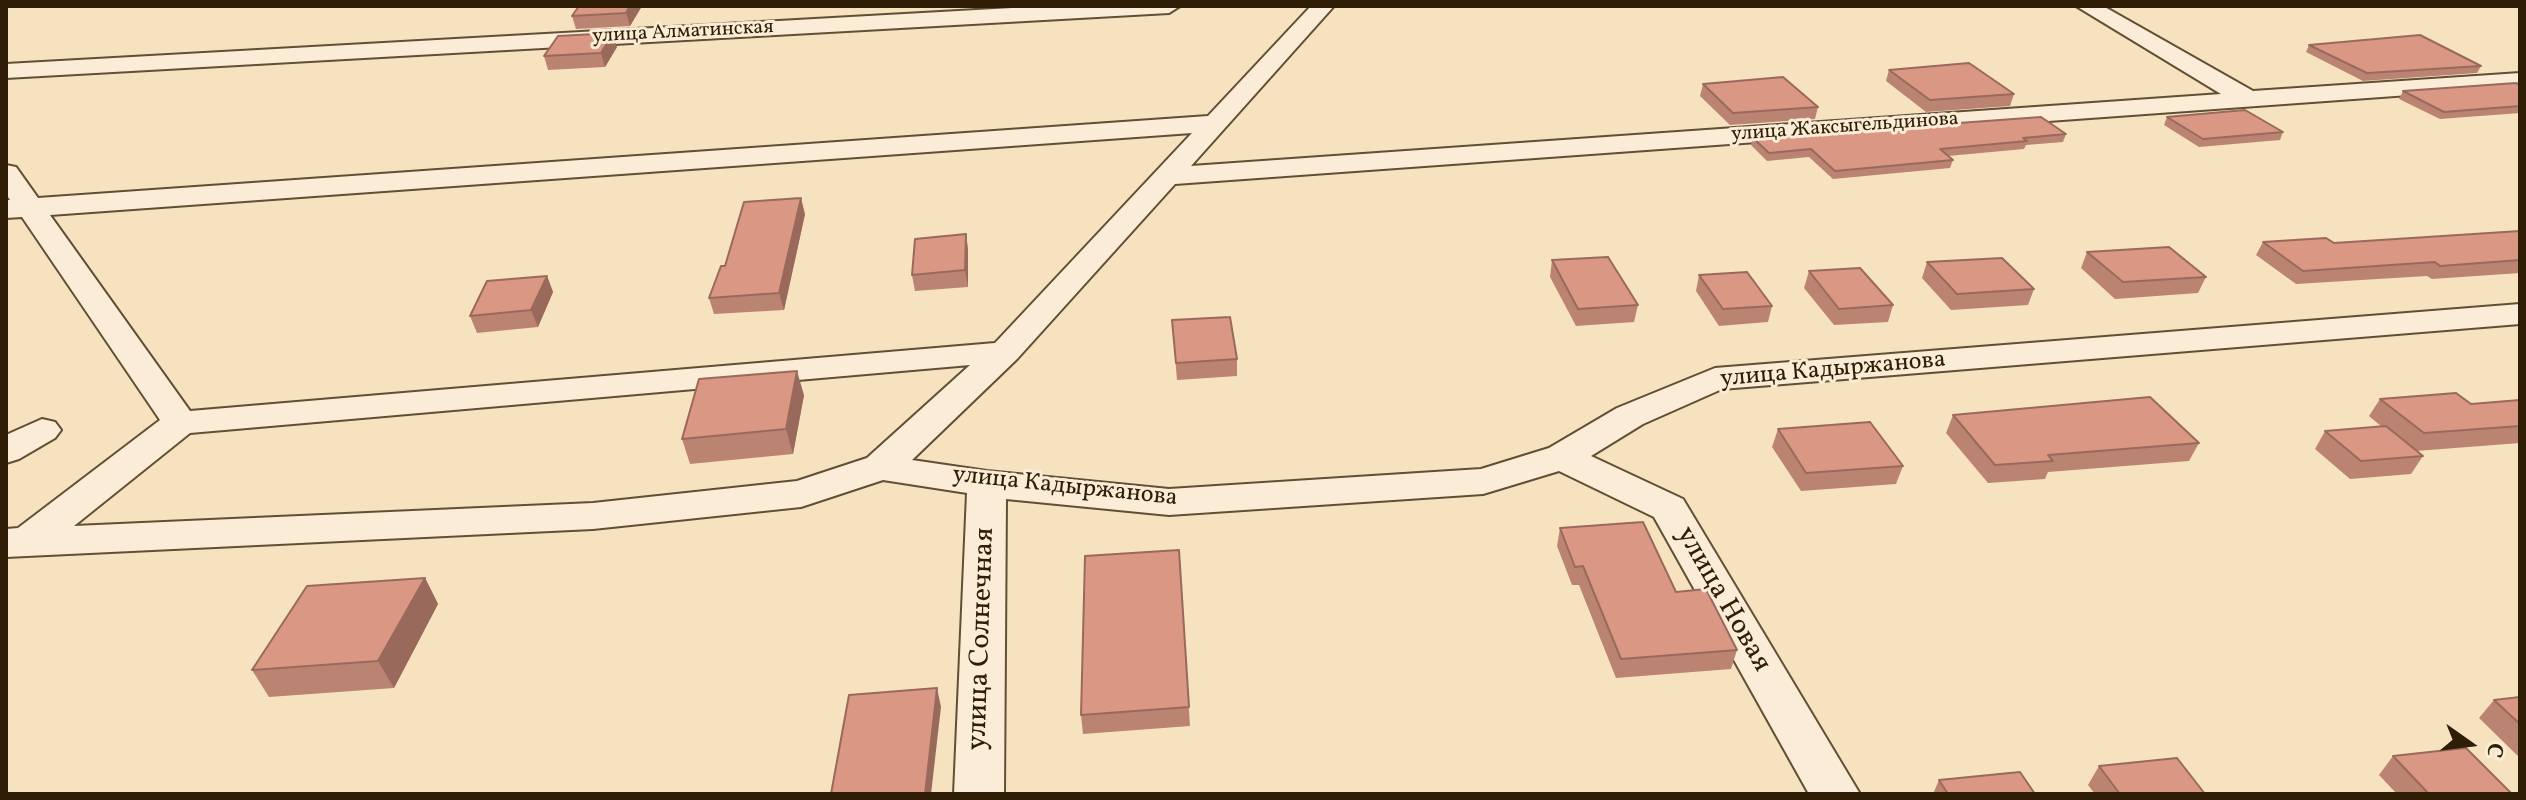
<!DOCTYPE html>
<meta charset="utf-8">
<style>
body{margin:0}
#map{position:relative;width:2526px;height:800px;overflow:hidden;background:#f7e2c0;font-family:Vollkorn,serif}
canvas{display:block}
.frame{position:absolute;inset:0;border:8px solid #2f1e05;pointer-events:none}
.north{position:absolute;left:2430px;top:704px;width:80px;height:80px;-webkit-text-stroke:6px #faecd6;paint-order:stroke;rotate:104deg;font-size:22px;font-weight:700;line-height:32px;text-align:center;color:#2f1e05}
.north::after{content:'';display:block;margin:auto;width:28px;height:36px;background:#2f1e05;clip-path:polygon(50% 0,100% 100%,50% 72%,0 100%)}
</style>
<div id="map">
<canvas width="2526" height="800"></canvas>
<div class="frame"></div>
<div class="north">С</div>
</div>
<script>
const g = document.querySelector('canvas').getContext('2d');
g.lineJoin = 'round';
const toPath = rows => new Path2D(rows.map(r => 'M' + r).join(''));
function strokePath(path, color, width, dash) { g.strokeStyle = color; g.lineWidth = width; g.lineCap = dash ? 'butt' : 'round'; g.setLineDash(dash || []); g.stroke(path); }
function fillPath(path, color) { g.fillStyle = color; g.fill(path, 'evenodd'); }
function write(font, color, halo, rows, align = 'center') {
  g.font = font + ' Vollkorn,serif'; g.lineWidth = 6; g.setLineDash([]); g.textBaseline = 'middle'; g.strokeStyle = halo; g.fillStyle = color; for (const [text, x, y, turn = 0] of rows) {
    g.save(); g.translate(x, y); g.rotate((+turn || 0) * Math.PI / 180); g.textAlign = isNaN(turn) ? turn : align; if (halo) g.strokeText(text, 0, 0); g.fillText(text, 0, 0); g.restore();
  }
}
const minor = toPath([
 [1048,6,1180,6,1169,13,6,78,6,64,1048,6],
 [1311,6,1334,6,1191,166,2221,94,2076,6,2103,6,2253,91,2520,73,2520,87,1175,184,1017,359,912,460,987,471,1169,489,1481,469,1549,448,1617,408,1715,368,2520,304,2520,324,1722,389,1643,424,1591,456,1683,499,1860,794,1809,794,1654,517,1559,471,1483,494,1169,515,1006,499,1004,794,954,794,967,493,883,480,801,507,593,529,6,557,6,529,18,528,160,420,22,217,6,218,6,200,10,200,6,194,6,165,16,167,38,198,1208,116,1311,6],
 [1192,133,995,343,190,411,50,215,1192,133],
 [970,365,867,458,797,481,593,503,74,526,190,433,970,365],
 [42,419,55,422,61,430,55,438,19,459,6,463,6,435,42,419]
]);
const wall = toPath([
 [579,6,642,6,630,26,576,29,572,16],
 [2309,45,2481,66,2477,73,2363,81,2306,52],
 [617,47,605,67,548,70,544,56],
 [1889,70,2014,94,2010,106,1926,112,1886,81],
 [1703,84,1818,107,1815,119,1730,125,1700,96],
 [2520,85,2520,113,2440,119,2399,99,2403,91],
 [2167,117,2283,132,2280,140,2199,147,2164,125],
 [2066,134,2063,142,2026,145,2024,149,1948,156,1953,160,1950,168,1833,179,1809,157,1767,161,1751,145,1753,138],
 [805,214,784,310,714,314,709,298,725,266],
 [2520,231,2520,273,2432,279,2427,276,2296,284,2256,255,2263,242,2334,243],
 [966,234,968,250,968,287,915,291,912,275],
 [2087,252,2206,277,2198,293,2115,299,2081,268],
 [1552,260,1638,305,1634,322,1576,326,1550,277],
 [1927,262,2034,289,2028,305,1951,310,1922,278],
 [1809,271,1893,305,1888,322,1834,325,1804,288],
 [1699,275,1772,306,1768,322,1719,326,1696,291],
 [547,276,553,292,538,327,477,333,470,316],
 [1172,320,1237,359,1237,376,1177,380],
 [804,395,793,454,690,464,682,439],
 [2380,399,2471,404,2520,400,2520,443,2416,451,2423,456,2411,474,2350,479,2315,449,2325,431,2382,427,2369,416],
 [1953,415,2199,443,2189,461,2048,472,2045,479,1988,483,1946,433],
 [1778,429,1903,466,1896,484,1801,491,1772,447],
 [1560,528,1676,592,1737,650,1731,669,1616,678,1579,585,1572,585,1557,546],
 [1179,550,1190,726,1083,734,1081,715],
 [425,578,438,604,394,688,269,697,252,670],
 [2520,697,2520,758,2479,718,2494,700],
 [2393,756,2512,794,2397,794,2379,775],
 [2099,766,2205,794,2095,794,2088,785],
 [1939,780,2035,794,1933,794]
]);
const shadedWall = toPath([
 [630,6,642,6,630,26,626,13],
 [613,33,617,47,605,67,601,53],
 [801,198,805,214,784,310,779,293],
 [966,234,968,250,968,287,965,270],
 [547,276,553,292,538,327,531,310],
 [797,371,804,395,793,454,786,429],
 [425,578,438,604,394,688,378,661],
 [937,688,941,707,931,794,925,794]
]);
const building = toPath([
 [579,6,630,6,626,13,572,16,579,6],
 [613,33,601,53,544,56,558,36,613,33],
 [2420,35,2481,66,2367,73,2309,45,2420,35],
 [1969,63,2014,94,1930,100,1889,70,1969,63],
 [1783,77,1818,107,1733,113,1703,84,1783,77],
 [2516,83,2520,85,2520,106,2456,111,2444,112,2403,91,2516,83],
 [2245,110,2283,132,2203,139,2167,117,2245,110],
 [2041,117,2066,134,2023,138,2027,141,1940,149,1953,160,1835,171,1811,149,1769,153,1753,138,2041,117],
 [801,198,779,293,709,298,721,266,725,266,744,202,801,198],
 [2520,231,2520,260,2440,266,2435,262,2303,271,2263,242,2326,238,2334,243,2520,231],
 [966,234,965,270,912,275,915,239,966,234],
 [2169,247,2206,277,2123,282,2087,252,2169,247],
 [1608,257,1638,305,1578,309,1552,260,1608,257],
 [2002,258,2034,289,1957,294,1927,262,2002,258],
 [1860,268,1893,305,1839,309,1809,271,1860,268],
 [1747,272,1772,306,1723,309,1699,275,1747,272],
 [547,276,531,310,470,316,487,281,547,276],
 [1230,317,1237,359,1176,363,1172,320,1230,317],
 [797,371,786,429,682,439,699,379,797,371],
 [2456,393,2471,404,2520,400,2520,426,2424,433,2380,399,2456,393],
 [2150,397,2199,443,2048,455,2053,461,1995,465,1953,415,2150,397],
 [1870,422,1903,466,1806,473,1778,429,1870,422],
 [2386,426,2423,456,2361,461,2325,431,2386,426],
 [1643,522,1676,592,1706,589,1737,650,1621,659,1583,566,1575,567,1560,528,1643,522],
 [1179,550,1189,707,1081,715,1085,556,1179,550],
 [425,578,378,661,252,670,307,586,425,578],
 [937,688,925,794,831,794,849,695,937,688],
 [2520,697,2520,724,2494,700,2520,697],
 [2466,748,2512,794,2429,794,2393,756,2466,748],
 [2177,758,2205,794,2120,794,2099,766,2177,758],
 [2020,772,2035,794,1948,794,1939,780,2020,772]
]);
const farStreetnames = [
 ["улица Алматинская",683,33,-3],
 ["улица Жаксыгельдинова",1845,128,-4]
];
const streetNames = [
 ["улица Кадыржанова",1833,371,-5],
 ["улица Кадыржанова",1065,488,6]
];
const nearStreetnames = [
 ["улица Новая",1722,600,60],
 ["улица Солнечная",983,639,-88]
];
strokePath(minor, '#614f34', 4);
fillPath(minor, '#faecd6');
fillPath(wall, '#bb8372');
fillPath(shadedWall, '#996a5c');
fillPath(building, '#da9884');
strokePath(building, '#996a5c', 2);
write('20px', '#2f1e05', '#faecd6', farStreetnames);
write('24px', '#2f1e05', '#faecd6', streetNames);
write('28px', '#2f1e05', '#faecd6', nearStreetnames);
</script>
